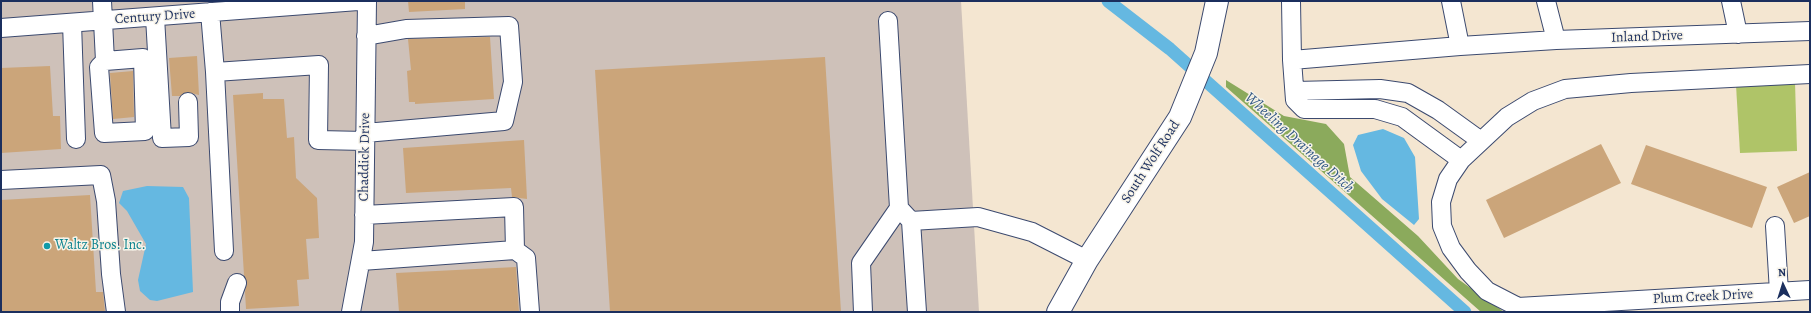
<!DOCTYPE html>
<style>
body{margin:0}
#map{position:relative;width:1811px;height:313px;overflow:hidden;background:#f4e6d1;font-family:Alegreya,serif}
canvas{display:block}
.frame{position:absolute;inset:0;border:2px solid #1b2f5e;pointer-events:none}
.north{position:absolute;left:1763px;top:265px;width:40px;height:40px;-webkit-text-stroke:3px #f7f3e8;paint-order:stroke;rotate:356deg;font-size:11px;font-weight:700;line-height:16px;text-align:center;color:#1b2f5e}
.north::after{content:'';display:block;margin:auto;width:14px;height:18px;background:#1b2f5e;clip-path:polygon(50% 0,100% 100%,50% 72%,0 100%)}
</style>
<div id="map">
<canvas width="1811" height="313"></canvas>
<div class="frame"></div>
<div class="north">N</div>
</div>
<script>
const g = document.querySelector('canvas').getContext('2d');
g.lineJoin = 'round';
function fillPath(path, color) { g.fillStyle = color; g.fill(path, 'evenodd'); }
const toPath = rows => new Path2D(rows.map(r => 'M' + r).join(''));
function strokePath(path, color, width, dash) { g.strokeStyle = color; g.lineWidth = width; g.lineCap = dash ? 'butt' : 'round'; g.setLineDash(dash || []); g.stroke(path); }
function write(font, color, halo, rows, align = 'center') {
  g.font = font + ' Alegreya,serif'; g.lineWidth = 3; g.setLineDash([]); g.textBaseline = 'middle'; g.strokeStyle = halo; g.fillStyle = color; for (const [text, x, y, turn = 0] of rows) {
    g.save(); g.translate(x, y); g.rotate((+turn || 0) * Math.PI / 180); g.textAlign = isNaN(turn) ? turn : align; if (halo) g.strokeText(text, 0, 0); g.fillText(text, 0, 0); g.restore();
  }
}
const industrial = toPath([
 [1,1,961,1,979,312,1,312]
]);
const green = toPath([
 [1795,82,1797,151,1740,153,1736,85]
]);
const forest = toPath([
 [1226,80,1284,116,1326,124,1344,144,1350,177,1418,236,1458,279,1504,312,1481,312,1226,87]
]);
const water = toPath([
 [1383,129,1404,138,1415,157,1419,219,1414,225,1382,199,1361,171,1353,145,1358,135],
 [147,186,183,187,189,198,193,292,157,301,150,300,140,291,138,280,146,244,127,211,119,203,123,191]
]);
const canal = toPath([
 [1108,1,1170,49,1465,312]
]);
const building = toPath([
 [408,1,465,1,465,9,409,12],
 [490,37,494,99,415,104,415,102,409,102,407,71,411,70,408,39],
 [197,56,199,95,187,92,180,96,172,96,169,58],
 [825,57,841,312,610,312,595,70],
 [50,66,53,116,60,116,61,149,1,153,1,68],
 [133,71,134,117,113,119,110,73],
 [263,93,263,99,284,99,287,138,294,137,296,178,317,198,319,238,306,239,309,279,297,280,299,306,246,309,245,292,247,282,244,275,233,95],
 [524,140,527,199,512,197,511,188,406,193,403,148],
 [1601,144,1621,183,1504,238,1486,200],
 [1646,145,1767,187,1752,228,1631,184],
 [1810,172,1810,216,1794,223,1777,187],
 [90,195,96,292,103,292,105,312,1,312,1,200],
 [516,267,519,312,399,312,396,273]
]);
const minor = toPath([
 [102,1,105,61,143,58,145,131,104,133,99,67,105,61],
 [1291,1,1292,60,1295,100,1304,109,1375,109,1402,117,1461,160],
 [1451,1,1460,46],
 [1546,1,1556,40],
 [1731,1,1738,34],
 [210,12,215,72,319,65,318,140,365,141],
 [155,17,162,138,189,137,188,102],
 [888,21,899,208,911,221,978,217,1032,232,1087,260],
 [72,23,76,139],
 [1,28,358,1],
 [1292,60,1460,46,1556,40,1810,31],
 [215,72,224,251],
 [1810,74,1631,83,1565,89,1533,101,1507,117,1461,160,1448,179,1441,202,1442,226,1451,248,1468,271,1487,291,1518,307,1810,290],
 [1295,91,1380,89,1408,93,1438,110,1481,141],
 [365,133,504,121,513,82,509,26,406,29,366,36],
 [1,180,101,175,106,201,111,274,116,312],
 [911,221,917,312],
 [1775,226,1779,292],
 [515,250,526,258,530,312],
 [361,261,515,250,514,207,364,215],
 [230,312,230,302,237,283],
 [351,312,364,242,367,1],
 [863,312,861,263,899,208]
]);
const major = toPath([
 [1058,312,1087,260,1180,117,1206,53,1217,1]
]);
const markers = [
 [47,246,4,"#0f9aa8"]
];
const streetNames = [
 ["Century Drive",155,17,-4],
 ["Inland Drive",1647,37,-2],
 ["Chaddick Drive",365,157,-89],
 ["South Wolf Road",1151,162,-57],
 ["Plum Creek Drive",1703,297,-3]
];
const cultureNames = [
 ["Waltz Bros. Inc.",55,246]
];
const waterNames = [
 ["Wheeling Drainage Ditch",1299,143,42]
];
fillPath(industrial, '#cec1b9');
fillPath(green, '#afc468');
fillPath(forest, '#8baa5c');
fillPath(water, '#65b8e1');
strokePath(canal, '#65b8e1', 13);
fillPath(building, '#cba57a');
strokePath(minor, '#3c4a6f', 20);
strokePath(major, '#3c4a6f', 24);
strokePath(minor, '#fff', 18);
strokePath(major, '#fff', 22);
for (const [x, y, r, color] of markers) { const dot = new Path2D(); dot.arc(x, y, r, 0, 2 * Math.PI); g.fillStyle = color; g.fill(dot); strokePath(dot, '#f7f3e8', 1.5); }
write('14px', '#1b2f5e', '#f7f3e8', streetNames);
write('14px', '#0d838f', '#f7f3e8', cultureNames, 'left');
write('italic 15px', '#315885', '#f7f3e8', waterNames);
</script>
